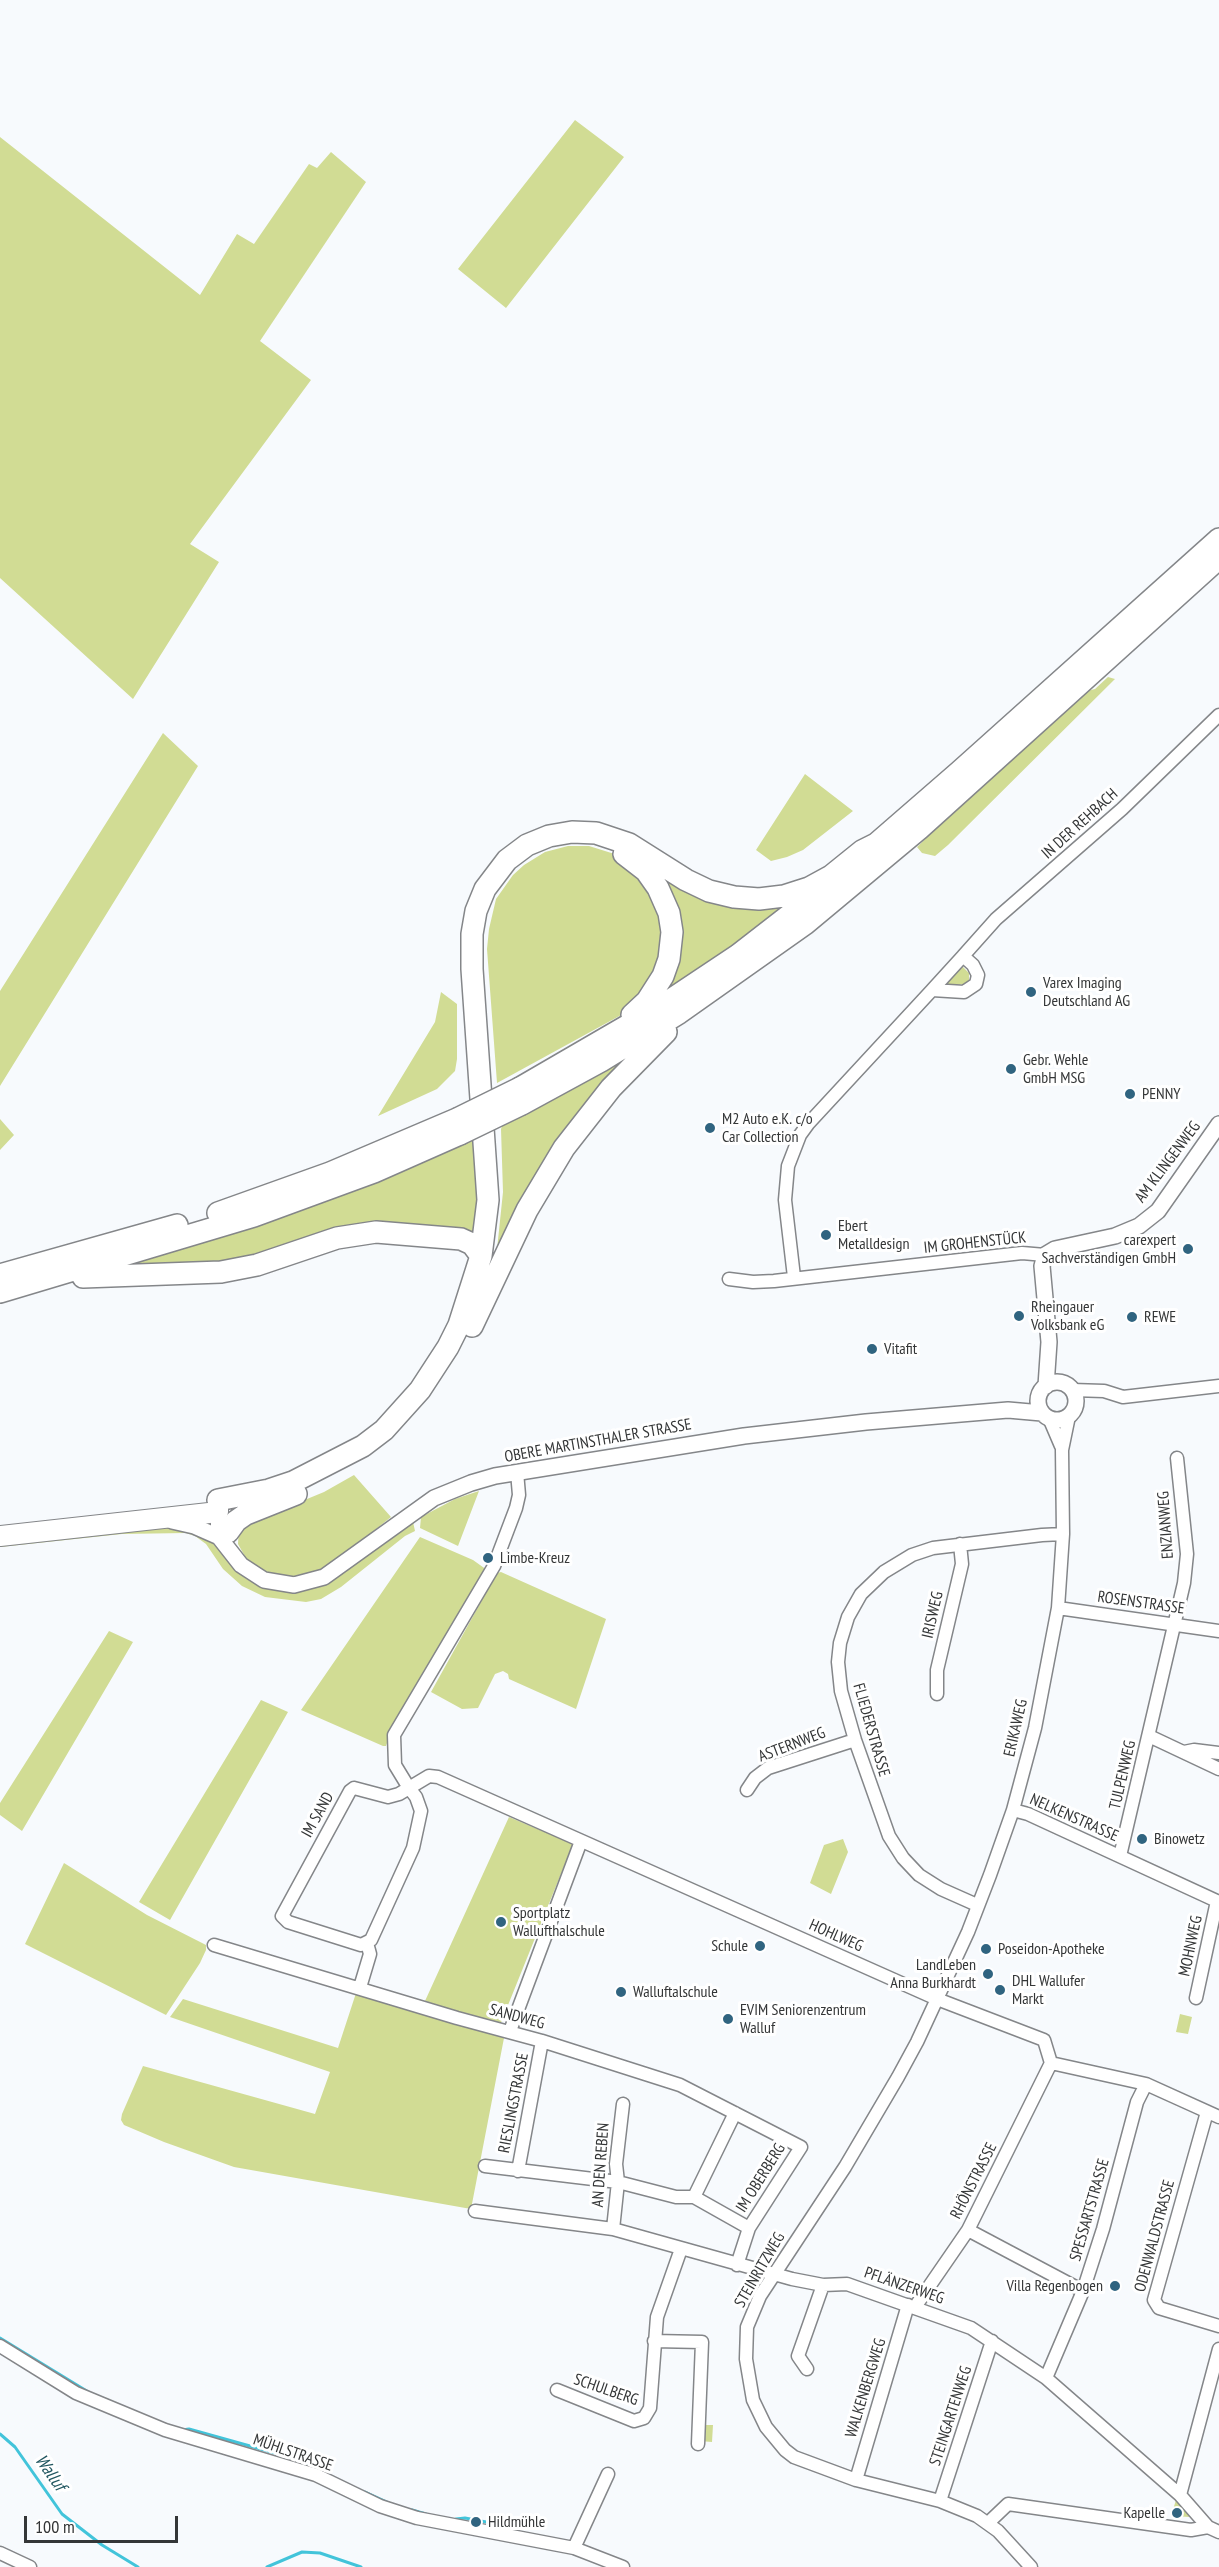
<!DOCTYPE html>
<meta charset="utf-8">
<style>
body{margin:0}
#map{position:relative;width:1219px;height:2567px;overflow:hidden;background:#f7fafd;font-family:"PT Sans Narrow",sans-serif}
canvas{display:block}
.scale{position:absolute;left:24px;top:2516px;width:154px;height:27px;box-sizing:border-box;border:3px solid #343637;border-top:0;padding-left:8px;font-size:18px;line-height:21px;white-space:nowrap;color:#343637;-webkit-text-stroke:4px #fff;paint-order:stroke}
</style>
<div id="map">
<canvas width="1219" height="2567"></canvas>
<div class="scale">100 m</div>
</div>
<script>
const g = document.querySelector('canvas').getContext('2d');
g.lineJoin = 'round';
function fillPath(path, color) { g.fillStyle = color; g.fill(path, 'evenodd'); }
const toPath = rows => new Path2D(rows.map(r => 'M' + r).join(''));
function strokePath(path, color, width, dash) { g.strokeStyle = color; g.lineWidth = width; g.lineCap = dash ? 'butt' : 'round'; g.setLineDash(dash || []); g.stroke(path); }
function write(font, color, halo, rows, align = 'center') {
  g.font = font + ' "PT Sans Narrow",sans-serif'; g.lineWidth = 6; g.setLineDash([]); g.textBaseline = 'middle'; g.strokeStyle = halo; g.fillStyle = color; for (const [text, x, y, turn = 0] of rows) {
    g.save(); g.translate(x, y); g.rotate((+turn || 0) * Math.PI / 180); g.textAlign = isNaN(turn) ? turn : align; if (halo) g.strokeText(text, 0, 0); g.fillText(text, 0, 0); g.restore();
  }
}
const green = toPath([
 [575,120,624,157,506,308,458,269],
 [0,137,200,295,237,234,254,244,309,164,317,168,331,152,366,182,260,341,311,380,190,544,219,562,133,699,0,578],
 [1108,677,1115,679,948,845,935,856,922,853,917,847,978,788,1083,692,1095,689],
 [163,733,198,766,0,1086,0,991],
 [805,774,853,811,803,850,787,857,771,861,756,850],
 [568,846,589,846,621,856,657,891,666,956,634,1008,497,1083,487,949,489,929,496,899,513,875,524,865,545,852],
 [631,848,695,888,800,894,777,916,651,1003,676,943],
 [963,967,969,973,969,980,965,984,944,986,957,968],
 [441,992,457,1004,457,1059,455,1071,437,1089,378,1116,435,1022],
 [643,1049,496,1259,503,1192,501,1129,505,1118],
 [0,1119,14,1135,0,1150],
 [483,1132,479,1244,417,1229,252,1260,96,1269],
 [354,1475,391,1517,339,1559,323,1569,291,1577,267,1573,247,1560,238,1544,239,1527,324,1492],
 [479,1491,458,1546,420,1528,421,1517,455,1499],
 [412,1517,415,1531,405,1536,341,1587,321,1599,306,1602,265,1597,242,1586,223,1569,206,1544,195,1536,186,1533,122,1534,0,1547,0,1541,157,1527,184,1528,205,1534,235,1569,289,1590],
 [420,1537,473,1560,487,1570,389,1737,386,1746,383,1746,301,1710],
 [501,1572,606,1619,576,1709,509,1679,508,1674,503,1671,495,1674,478,1708,462,1709,431,1692,497,1573],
 [109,1631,133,1642,22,1831,0,1815,0,1803],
 [261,1700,288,1712,170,1920,139,1902],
 [509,1817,573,1844,500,2025,425,2001],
 [843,1839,848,1852,831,1894,810,1883,824,1845],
 [64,1863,147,1915,206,1945,206,1950,200,1963,166,2015,25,1944],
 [357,1990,444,2016,504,2038,471,2209,234,2167,164,2142,124,2125,121,2120,122,2114,143,2066,315,2114,330,2072,170,2017,183,1999,338,2048],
 [1180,2014,1192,2017,1188,2034,1176,2032],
 [700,2425,713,2425,712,2442,699,2441],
 [1176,2500,1192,2512,1190,2517,1171,2516]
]);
const stream = toPath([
 [0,2338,90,2393],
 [182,2430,189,2429,293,2458,322,2468,329,2475],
 [0,2434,15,2447,62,2514,102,2545,138,2567],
 [365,2492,389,2503],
 [412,2510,426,2514],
 [456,2519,465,2518,502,2525],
 [267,2567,302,2552,320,2553,361,2567]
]);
const minor = toPath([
 [963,956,996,919,1122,809,1219,715],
 [794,1277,785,1200,788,1166,800,1135,808,1124,932,990,964,992,976,984,978,975,973,965,963,956,932,990],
 [729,1279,753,1282,774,1281,1022,1253,1045,1255],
 [1072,1390,1104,1391,1123,1397,1219,1386],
 [1049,1418,1061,1446],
 [517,1472,519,1495,516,1508,494,1566,394,1735,395,1765,409,1788,429,1776,438,1777,937,1999,1044,2040,1051,2063,1146,2084,1219,2117],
 [1058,1608,1219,1631],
 [937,1694,937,1670,962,1564,960,1544],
 [1149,1736,1219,1769],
 [1184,1752,1194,1750,1219,1753],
 [354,1788,388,1797,399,1794,409,1788,416,1797,421,1811,413,1848,371,1940,361,1945,288,1922,282,1916,350,1791,354,1788],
 [747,1790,755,1778,768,1768,855,1740],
 [1013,1810,1028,1814,1219,1902],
 [1120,1856,1184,1583,1187,1554,1177,1458],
 [977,1905,941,1889,919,1875,903,1858,889,1836,855,1740,841,1691,838,1662,840,1643,848,1617,861,1594,884,1572,912,1555,933,1548,1042,1535,1063,1534],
 [214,1945,457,2018,542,2041,680,2085,801,2147,749,2228,737,2265],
 [361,1984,370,1954,367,1943],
 [1196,1998,1217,1901],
 [510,2031,581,1841],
 [1207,2112,1154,2300,1159,2308,1219,2326],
 [485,2166,618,2182,676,2197,694,2197,735,2113],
 [518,2171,542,2041],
 [694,2197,749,2228],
 [475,2211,613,2229,792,2279,823,2285,847,2284,971,2328,1046,2378,1180,2495,1208,2527,1219,2532],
 [613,2229,618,2182,616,2164,623,2104],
 [968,2230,1083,2291],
 [915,2307,968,2230,1051,2063],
 [654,2341,702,2342,698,2444],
 [0,2346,76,2393,165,2430,316,2475,380,2506,417,2518,574,2548,623,2567],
 [807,2369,798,2356,823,2285],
 [1046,2378,1083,2291,1103,2229,1137,2102,1146,2084],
 [557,2390,634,2421,644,2418,650,2408,657,2317,681,2249],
 [856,2480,908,2305],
 [1180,2495,1219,2349],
 [940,2501,992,2341],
 [988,2523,1008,2504,1191,2530,1208,2527],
 [574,2548,608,2474],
 [0,2553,30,2567],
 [1031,2567,998,2531,977,2516,940,2501,856,2480,794,2457,785,2450,766,2427,753,2400,746,2359,747,2327,760,2296,845,2167,898,2077,917,2042,968,1932,990,1875,1013,1810,1035,1728,1058,1608,1063,1534,1062,1450,1069,1416]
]);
const tertiary = toPath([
 '1038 1401a19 19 0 1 1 38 0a19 19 0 1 1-38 0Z',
 [1046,1386,1049,1342,1042,1266,1045,1255,1055,1249,1115,1236,1139,1226,1158,1211,1219,1124],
 [218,1512,219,1537,241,1565,264,1580,294,1585,324,1577,434,1498,471,1483,495,1476,744,1436,866,1422,1008,1410,1042,1413],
 [172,1521,194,1526,219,1537]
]);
const primary = toPath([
 [0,1536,218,1512,218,1500]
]);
const trunk = toPath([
 [868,851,959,772,1219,539],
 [624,854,646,871,658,888,669,913,672,932,669,959,663,976,647,1001,632,1015],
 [520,1088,663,1005,738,955,823,889],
 [522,1104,601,1061,679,1013,805,924,919,829,1219,558],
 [218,1213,330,1173,457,1119],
 [0,1275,177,1225],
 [83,1277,221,1272,257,1265,337,1238,376,1232,461,1239,472,1244,481,1256],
 [0,1292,254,1216,374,1172,460,1134],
 [472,1326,527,1210,564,1148,611,1088,666,1032],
 [218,1500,269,1490,293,1482,363,1446,384,1430,420,1390,448,1347,459,1325,481,1256,488,1200,472,969,472,934,476,911,485,889,507,860,527,845,549,836,572,832,596,833,629,844,686,880,709,891,734,897,759,899,784,896,809,888,831,876,862,851,878,843],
 [228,1532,236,1521,246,1514,296,1494]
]);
const trunkBridge = toPath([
 [457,1119,520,1088],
 [460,1134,522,1104]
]);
const markers = [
 [1031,992,6,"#306480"],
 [1011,1069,6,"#306480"],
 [1130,1094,6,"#306480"],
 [710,1128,6,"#306480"],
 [826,1235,6,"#306480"],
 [1188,1249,6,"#306480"],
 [1019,1316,6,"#306480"],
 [1132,1317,6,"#306480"],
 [872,1349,6,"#306480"],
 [488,1558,6,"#306480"],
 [1142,1839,6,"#306480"],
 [501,1922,6,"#306480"],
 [760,1946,6,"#306480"],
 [986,1949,6,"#306480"],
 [988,1974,6,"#306480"],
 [1000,1990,6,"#306480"],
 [621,1992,6,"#306480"],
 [728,2019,6,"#306480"],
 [1115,2286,6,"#306480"],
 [1177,2513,6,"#306480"],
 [476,2522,6,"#306480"]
];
const streetNames = [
 ["IN DER REHBACH",1080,824,-42],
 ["AM KLINGENWEG",1168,1162,-53],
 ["IM GROHENSTÜCK",975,1243,-6],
 ["OBERE MARTINSTHALER STRASSE",598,1441,-10],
 ["ENZIANWEG",1166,1525,-94],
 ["ROSENSTRASSE",1141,1603,8],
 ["IRISWEG",933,1615,-77],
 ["ERIKAWEG",1016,1728,-77],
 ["FLIEDERSTRASSE",871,1730,74],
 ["ASTERNWEG",792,1745,-21],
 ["TULPENWEG",1123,1775,-77],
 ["IM SAND",318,1815,-61],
 ["NELKENSTRASSE",1074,1818,24],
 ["HOHLWEG",836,1936,24],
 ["MOHNWEG",1191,1946,-78],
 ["SANDWEG",517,2017,15],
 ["RIESLINGSTRASSE",514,2103,-79],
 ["AN DEN REBEN",601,2165,-86],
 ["IM OBERBERG",761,2178,-58],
 ["RHÖNSTRASSE",974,2181,-63],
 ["SPESSARTSTRASSE",1090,2210,-74],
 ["ODENWALDSTRASSE",1155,2236,-75],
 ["STEINRITZWEG",760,2270,-60],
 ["PFLÄNZERWEG",904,2286,19],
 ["WALKENBERGWEG",866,2388,-73],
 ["SCHULBERG",606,2390,19],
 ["STEINGARTENWEG",951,2416,-72],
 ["MÜHLSTRASSE",293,2453,19]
];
const poiNames = [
 ["Varex Imaging",1043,983],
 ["Deutschland AG",1043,1001],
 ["Gebr. Wehle",1023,1060],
 ["GmbH MSG",1023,1078],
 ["PENNY",1142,1094],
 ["M2 Auto e.K. c/o",722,1119],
 ["Car Collection",722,1137],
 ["Ebert",838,1226],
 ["Metalldesign",838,1244],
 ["carexpert",1176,1240,"right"],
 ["Sachverständigen GmbH",1176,1258,"right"],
 ["Rheingauer",1031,1307],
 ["Volksbank eG",1031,1325],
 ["REWE",1144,1317],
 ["Vitafit",884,1349],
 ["Limbe-Kreuz",500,1558],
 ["Binowetz",1154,1839],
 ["Sportplatz",513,1913],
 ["Wallufthalschule",513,1931],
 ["Schule",748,1946,"right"],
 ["Poseidon-Apotheke",998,1949],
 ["LandLeben",976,1965,"right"],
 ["Anna Burkhardt",976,1983,"right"],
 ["DHL Wallufer",1012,1981],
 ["Markt",1012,1999],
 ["Walluftalschule",633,1992],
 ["EVIM Seniorenzentrum",740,2010],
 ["Walluf",740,2028],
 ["Villa Regenbogen",1103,2286,"right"],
 ["Kapelle",1165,2513,"right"],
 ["Hildmühle",488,2522]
];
const waterNames = [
 ["Walluf",50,2473,55]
];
fillPath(green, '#d1dc94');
strokePath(stream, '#42c4da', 3);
strokePath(minor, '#848689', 15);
strokePath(tertiary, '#848689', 18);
strokePath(primary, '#848689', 22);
strokePath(trunk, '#848689', 24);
strokePath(minor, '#fff', 12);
strokePath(tertiary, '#fff', 15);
strokePath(primary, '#fff', 20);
strokePath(trunk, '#fff', 21);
strokePath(trunkBridge, '#848689', 24, []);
strokePath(trunkBridge, '#fff', 21);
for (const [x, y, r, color] of markers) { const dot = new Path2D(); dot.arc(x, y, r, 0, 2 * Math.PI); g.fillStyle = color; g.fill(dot); strokePath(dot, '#fff', 2); }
write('16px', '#343637', '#fff', streetNames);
write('16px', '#343637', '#fff', poiNames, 'left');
write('italic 18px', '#225761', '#fff', waterNames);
</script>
